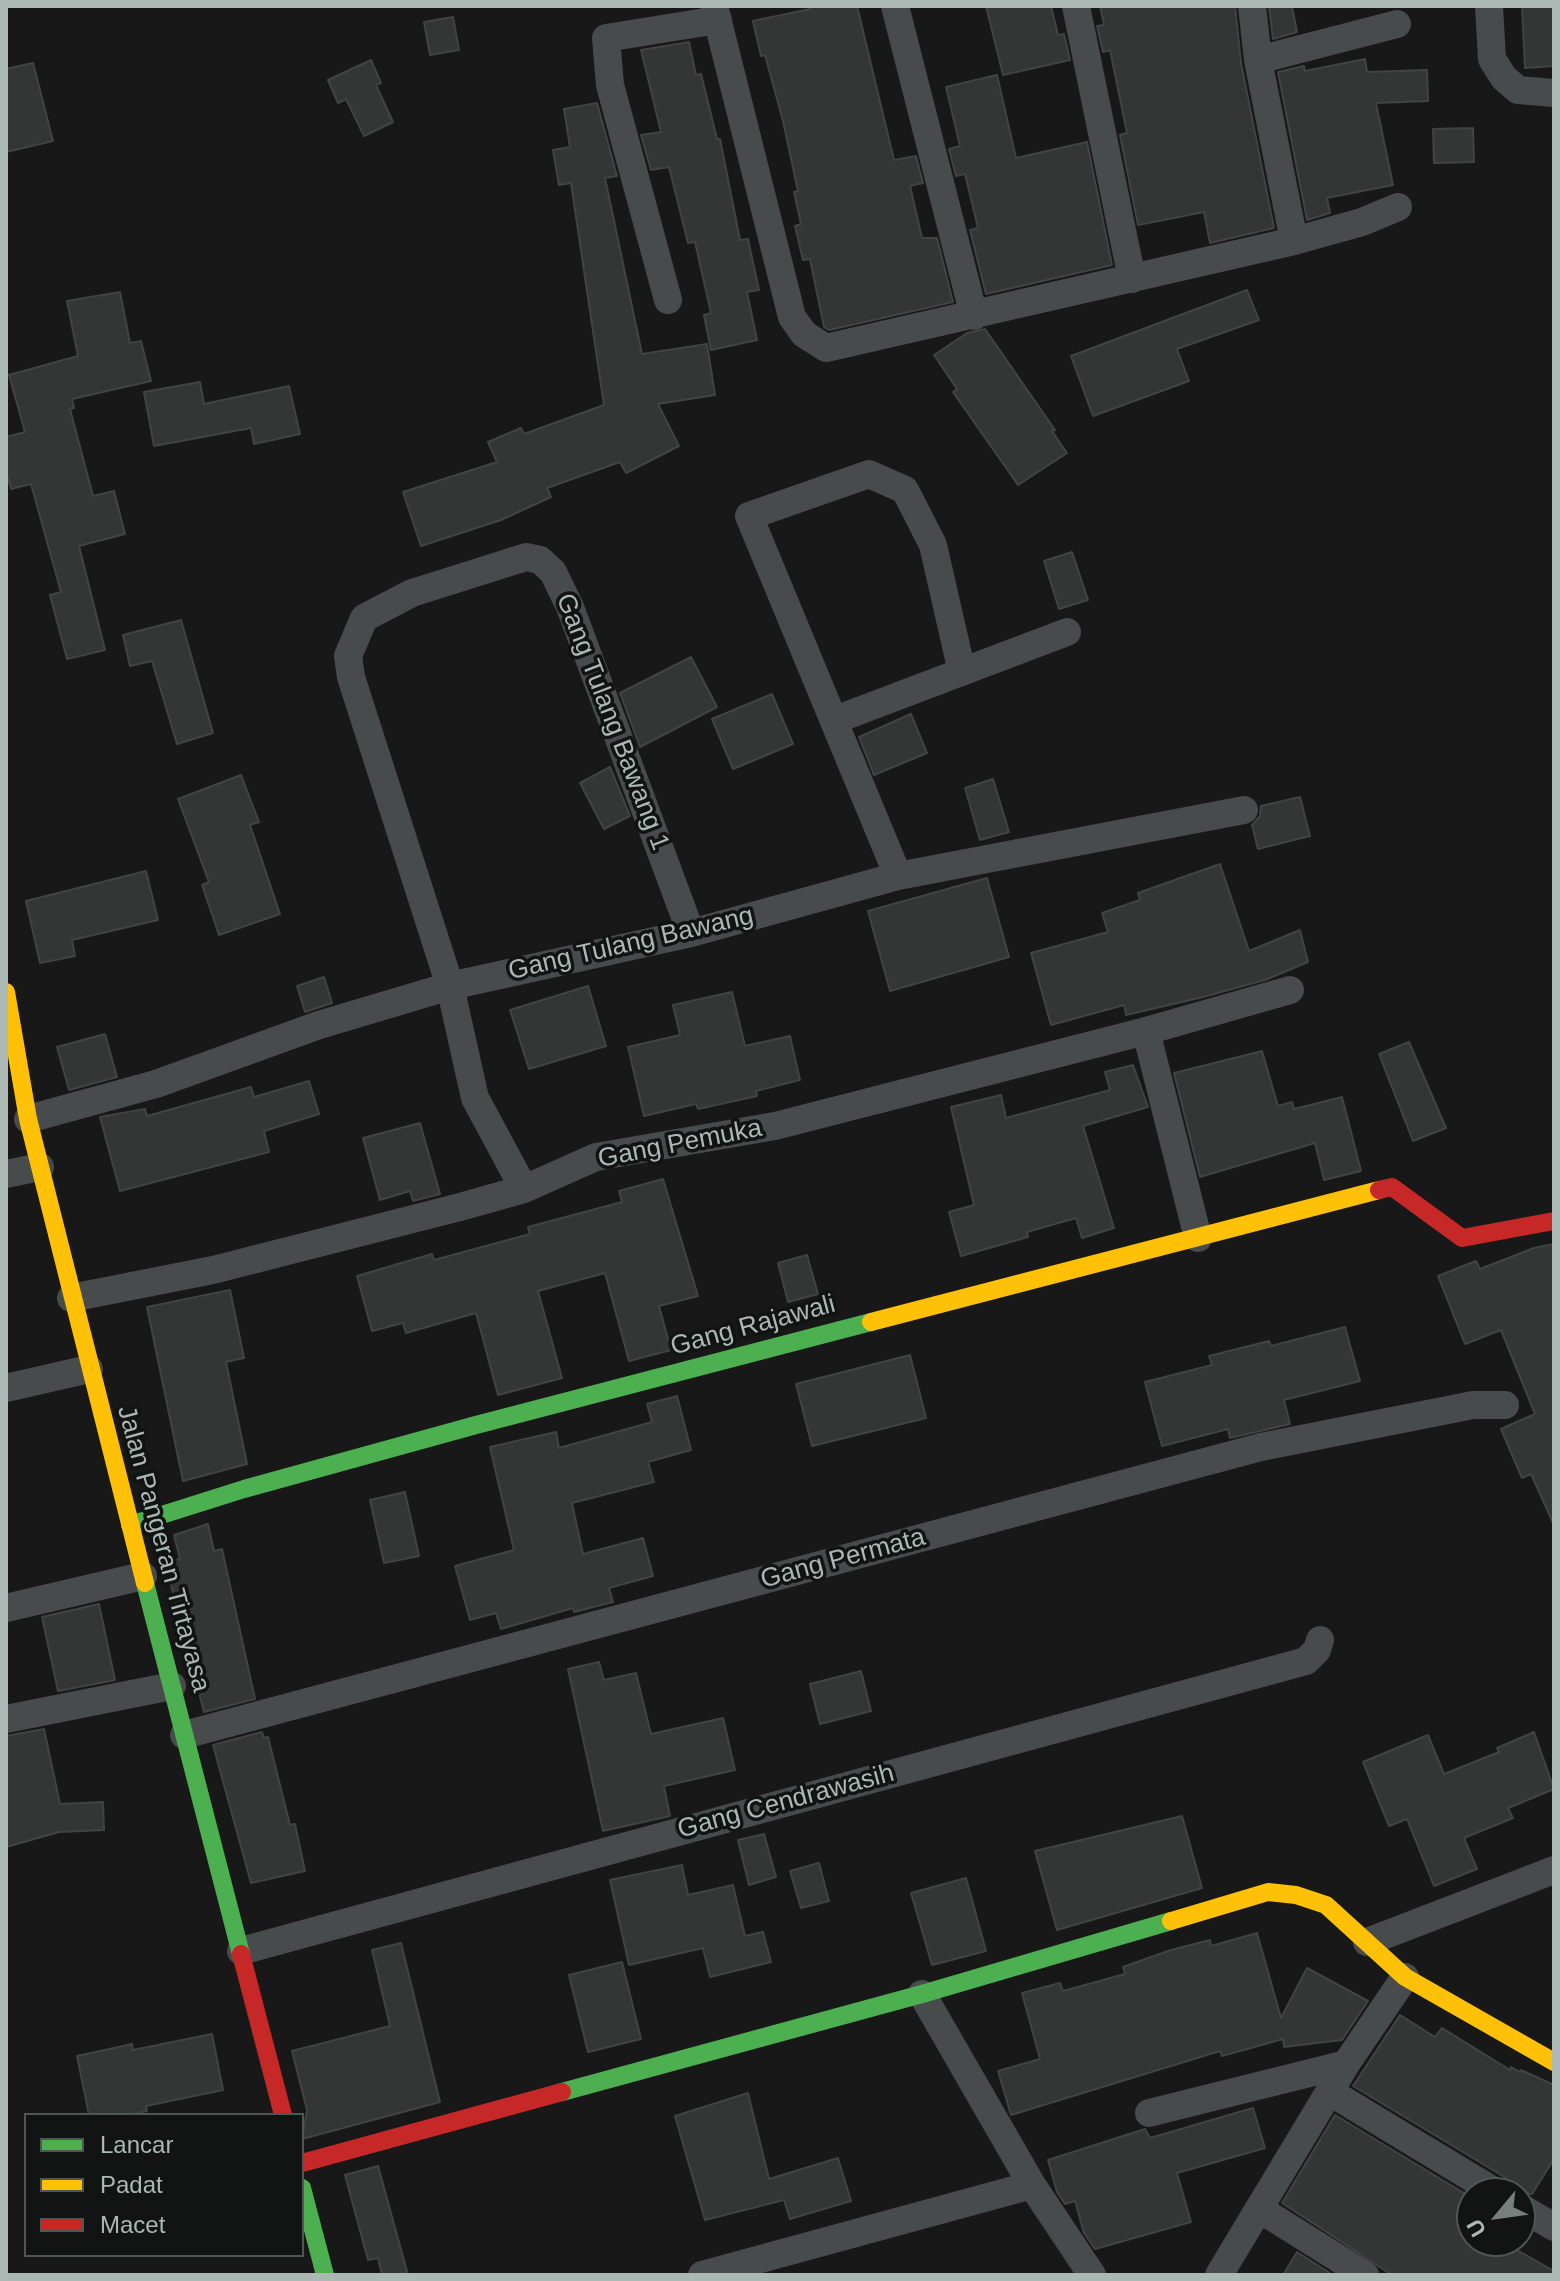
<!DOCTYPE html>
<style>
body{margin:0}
#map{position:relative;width:1560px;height:2281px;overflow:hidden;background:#181818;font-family:Arial,sans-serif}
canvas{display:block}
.frame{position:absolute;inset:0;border:8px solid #abb8b4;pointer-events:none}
.legend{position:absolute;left:24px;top:2113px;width:280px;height:144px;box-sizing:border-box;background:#121414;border:2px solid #4f5654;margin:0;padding:10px 14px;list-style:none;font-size:24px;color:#abb8b4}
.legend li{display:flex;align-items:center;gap:16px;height:40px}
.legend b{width:40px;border:2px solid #4f5654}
.north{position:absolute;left:1456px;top:2177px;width:80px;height:80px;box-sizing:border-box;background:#121414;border:2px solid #4f5654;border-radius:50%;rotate:241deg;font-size:22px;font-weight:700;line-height:32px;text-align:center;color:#abb8b4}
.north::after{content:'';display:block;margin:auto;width:28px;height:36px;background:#78807d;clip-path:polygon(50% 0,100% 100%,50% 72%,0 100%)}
</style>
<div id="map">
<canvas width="1560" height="2281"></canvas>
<div class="frame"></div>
<ul class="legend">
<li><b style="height:10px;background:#4caf50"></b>Lancar</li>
<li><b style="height:10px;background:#ffc107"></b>Padat</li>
<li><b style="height:10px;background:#c62828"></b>Macet</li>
</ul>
<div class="north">U</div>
</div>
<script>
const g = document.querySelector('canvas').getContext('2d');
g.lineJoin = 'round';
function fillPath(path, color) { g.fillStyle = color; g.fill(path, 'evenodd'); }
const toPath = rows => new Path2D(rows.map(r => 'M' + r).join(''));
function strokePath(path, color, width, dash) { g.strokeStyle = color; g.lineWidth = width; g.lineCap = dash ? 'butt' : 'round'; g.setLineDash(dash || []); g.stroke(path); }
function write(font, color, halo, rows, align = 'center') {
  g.font = font + ' Arial,sans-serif'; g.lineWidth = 7; g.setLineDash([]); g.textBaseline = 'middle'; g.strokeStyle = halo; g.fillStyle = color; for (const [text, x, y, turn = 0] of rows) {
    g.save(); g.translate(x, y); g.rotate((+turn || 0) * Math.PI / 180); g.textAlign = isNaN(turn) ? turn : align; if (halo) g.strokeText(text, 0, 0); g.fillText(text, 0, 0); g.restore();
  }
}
const building = toPath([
 [809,6,857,6,894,160,916,156,923,183,910,186,922,238,937,238,953,302,829,330,824,327,810,259,803,260,795,226,801,224,794,192,798,191,783,121,765,55,761,56,753,21,810,9,809,6],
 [986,6,1051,6,1058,35,1064,34,1070,60,1003,75,986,6],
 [1100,6,1235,6,1241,63,1274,228,1210,243,1204,212,1138,225,1120,135,1127,133,1110,50,1103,52,1097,26,1104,25,1100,6],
 [1269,6,1292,6,1297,32,1273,39,1269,6],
 [1522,6,1554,6,1554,66,1525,68,1522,6],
 [453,17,459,50,430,55,424,22,453,17],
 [689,42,696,75,701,74,717,139,720,139,740,240,748,239,759,290,747,292,757,340,711,350,704,315,711,313,695,242,688,243,669,167,651,170,641,135,661,132,641,50,689,42],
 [1365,59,1367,72,1427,70,1428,101,1376,103,1393,185,1327,198,1330,213,1307,220,1278,72,1304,66,1305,71,1365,59],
 [371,60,381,83,376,85,393,122,364,136,346,99,338,103,328,80,371,60],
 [33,63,53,141,6,152,6,69,33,63],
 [997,75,1016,158,1087,142,1112,265,986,294,970,230,978,228,965,174,956,176,949,149,960,146,946,87,997,75],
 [597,103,617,176,605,178,642,354,707,344,715,395,658,404,679,446,626,473,620,462,547,488,551,497,501,520,421,546,403,492,497,462,488,442,521,428,524,434,604,405,571,183,559,185,553,150,570,147,564,109,597,103],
 [1473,128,1474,162,1434,163,1433,129,1473,128],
 [1247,290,1259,320,1177,349,1189,381,1093,416,1071,356,1247,290],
 [120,292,130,343,141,341,151,381,72,399,74,408,70,409,93,496,114,491,125,534,79,546,105,650,67,659,50,595,61,592,31,484,11,489,6,470,6,437,25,432,9,375,78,356,67,301,120,292],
 [985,329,1055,430,1052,431,1067,453,1018,485,953,392,957,389,934,355,967,333,985,329],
 [200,382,204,404,289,386,300,434,254,444,251,428,154,446,144,392,200,382],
 [1072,552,1088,600,1059,609,1044,561,1072,552],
 [181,620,213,733,177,744,152,661,130,666,123,635,181,620],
 [691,657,717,707,640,747,620,693,691,657],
 [772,694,793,744,733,769,712,719,772,694],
 [911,714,927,753,874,775,859,737,911,714],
 [610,767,630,816,604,829,580,783,610,767],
 [241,775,259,822,250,825,280,914,219,935,202,885,209,882,178,799,241,775],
 [993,779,1009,832,980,840,965,788,993,779],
 [1300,797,1310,836,1258,849,1252,825,1260,816,1261,806,1300,797],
 [1220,864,1249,951,1300,930,1308,962,1265,980,1203,997,1126,1015,1124,1005,1051,1025,1031,953,1108,932,1102,913,1140,900,1138,893,1220,864],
 [146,871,158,920,72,940,75,956,40,963,26,901,146,871],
 [987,878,1009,957,890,991,868,911,987,878],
 [324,977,332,1003,305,1012,297,986,324,977],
 [588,986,606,1046,529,1069,510,1010,588,986],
 [732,992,745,1046,790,1036,800,1080,756,1091,757,1096,698,1109,696,1104,644,1116,628,1047,680,1035,673,1005,732,992],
 [105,1034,117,1077,69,1090,57,1047,105,1034],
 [1409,1042,1446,1128,1413,1141,1379,1054,1409,1042],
 [1262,1051,1278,1106,1292,1102,1294,1109,1342,1097,1361,1171,1324,1180,1315,1143,1200,1177,1174,1073,1262,1051],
 [1133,1065,1148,1107,1083,1126,1114,1228,1082,1238,1076,1218,1027,1232,1028,1237,961,1256,949,1212,974,1205,951,1107,1001,1095,1006,1118,1110,1090,1105,1072,1133,1065],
 [309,1081,319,1114,264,1131,269,1152,120,1191,100,1117,145,1109,147,1116,251,1087,254,1097,309,1081],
 [420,1123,440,1194,413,1201,410,1191,380,1200,363,1138,420,1123],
 [663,1179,698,1296,659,1306,671,1350,629,1361,605,1273,538,1291,562,1378,498,1395,476,1313,406,1333,403,1323,372,1331,357,1276,432,1254,434,1260,530,1234,528,1227,622,1202,619,1191,663,1179],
 [1554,1244,1554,1525,1531,1474,1522,1478,1501,1429,1535,1414,1501,1330,1465,1344,1438,1276,1476,1261,1480,1269,1534,1248,1554,1244],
 [807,1255,818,1294,788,1302,778,1263,807,1255],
 [230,1290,244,1358,226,1362,247,1464,183,1481,147,1307,230,1290],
 [1345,1327,1360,1381,1284,1400,1290,1424,1230,1438,1228,1429,1162,1446,1145,1382,1212,1365,1209,1356,1269,1341,1271,1346,1345,1327],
 [910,1355,926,1418,812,1446,796,1384,910,1355],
 [677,1396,691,1450,648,1462,654,1482,572,1503,583,1554,643,1538,653,1576,609,1588,613,1602,574,1612,573,1608,501,1629,496,1613,470,1620,455,1566,514,1550,490,1447,556,1432,559,1448,652,1422,647,1404,677,1396],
 [405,1492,419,1556,384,1563,370,1500,405,1492],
 [208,1524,214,1551,222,1549,255,1699,204,1712,165,1562,180,1559,174,1535,208,1524],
 [99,1604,115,1680,58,1691,42,1617,99,1604],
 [599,1662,604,1680,636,1673,651,1734,723,1718,735,1770,664,1786,670,1816,603,1831,568,1669,599,1662],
 [861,1671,871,1711,820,1724,810,1684,861,1671],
 [44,1729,60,1804,103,1802,104,1830,59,1832,6,1847,6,1736,44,1729],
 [262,1732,264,1738,268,1737,290,1825,295,1824,305,1871,251,1883,213,1745,262,1732],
 [1534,1732,1554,1789,1508,1808,1513,1818,1464,1838,1477,1869,1434,1886,1407,1819,1389,1826,1363,1762,1428,1735,1444,1774,1499,1752,1497,1748,1534,1732],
 [1182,1816,1202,1888,1057,1930,1035,1851,1182,1816],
 [764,1834,776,1877,749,1885,738,1840,764,1834],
 [819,1863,829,1901,801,1908,790,1871,819,1863],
 [682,1865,688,1895,733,1885,745,1936,763,1932,771,1962,710,1977,703,1948,629,1965,610,1880,682,1865],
 [966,1878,986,1951,932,1965,911,1893,966,1878],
 [1257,1933,1281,2018,1307,1968,1368,2001,1342,2040,1284,2047,1283,2039,1222,2056,1220,2051,1011,2115,998,2071,1040,2059,1022,1993,1060,1983,1063,1991,1125,1974,1123,1967,1171,1950,1210,1940,1211,1946,1257,1933],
 [401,1943,440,2102,302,2139,307,2110,292,2051,390,2026,372,1950,401,1943],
 [622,1962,641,2039,588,2052,569,1975,622,1962],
 [1400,2015,1435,2037,1442,2028,1510,2070,1511,2067,1520,2072,1521,2070,1554,2085,1554,2159,1532,2194,1514,2192,1506,2178,1353,2086,1400,2015],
 [212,2034,223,2090,146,2106,147,2111,129,2115,89,2115,77,2056,132,2044,133,2050,212,2034],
 [748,2093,769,2179,838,2158,851,2201,790,2219,784,2200,705,2220,675,2116,748,2093],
 [1253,2108,1265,2148,1177,2173,1191,2222,1095,2249,1084,2233,1075,2201,1065,2204,1057,2192,1048,2160,1145,2129,1150,2138,1253,2108],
 [1335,2115,1472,2198,1472,2241,1522,2241,1517,2250,1554,2271,1554,2275,1392,2275,1282,2203,1335,2115],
 [378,2166,408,2275,382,2275,378,2258,368,2260,345,2175,378,2166],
 [1297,2252,1333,2275,1283,2275,1297,2252]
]);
const street = toPath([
 [714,6,792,317,804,334,826,348,1294,241,1362,222,1398,207],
 [895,6,974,316],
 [1076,6,1132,279],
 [1252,6,1258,60,1294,241],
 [1489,6,1492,59,1504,78,1518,90,1554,93],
 [1258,60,1397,24],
 [668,300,610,85,606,38,718,20],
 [835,720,1067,632],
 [898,876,749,516,869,474,905,490,933,545,962,672],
 [1146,1031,1198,1238],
 [28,1119,156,1084,319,1025,450,986,691,933,898,876,1244,810],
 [6,1174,40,1167],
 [524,1189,475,1098,450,986,351,677,348,656,364,618,412,593,526,557,540,560,553,572,570,607,691,933],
 [71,1298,213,1270,460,1207,524,1189,596,1157,775,1126,1146,1031,1290,990],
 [6,1388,89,1369],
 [6,1608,143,1576],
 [6,1719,172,1686],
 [184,1735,1261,1447,1473,1405,1505,1405],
 [1367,1942,1554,1870],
 [241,1951,1306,1661,1317,1650,1320,1640],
 [922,1994,1032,2185,1092,2275],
 [1330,2092,1497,2193],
 [1149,2113,1346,2064],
 [1520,2207,1554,2227],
 [1261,2210,1365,2275],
 [702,2275,1032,2185],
 [1219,2275,1346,2064,1405,1977]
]);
const fast = toPath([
 [130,1525,244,1489,476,1425,871,1322],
 [145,1583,241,1954],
 [562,2092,922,1994,1171,1921],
 [302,2188,325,2275]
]);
const slow = toPath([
 [6,992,28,1119,145,1583],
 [871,1322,1379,1190],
 [1171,1921,1268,1892,1296,1895,1326,1905,1405,1977,1554,2062]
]);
const jam = toPath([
 [1379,1190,1392,1187,1462,1238,1554,1221],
 [241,1954,283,2115],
 [302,2163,562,2092]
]);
const streetNames = [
 ["Gang Tulang Bawang 1",612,722,69],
 ["Gang Tulang Bawang",631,944,-13],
 ["Gang Pemuka",680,1144,-11],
 ["Gang Rajawali",753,1326,-15],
 ["Jalan Pangeran Tirtayasa",163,1549,75],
 ["Gang Permata",843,1559,-15],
 ["Gang Cendrawasih",786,1802,-15]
];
fillPath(building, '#343635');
strokePath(building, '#414443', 2);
strokePath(street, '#484b4b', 28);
strokePath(fast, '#4caf50', 18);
strokePath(slow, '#ffc107', 18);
strokePath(jam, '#c62828', 18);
write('26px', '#abb8b4', '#121414', streetNames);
</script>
